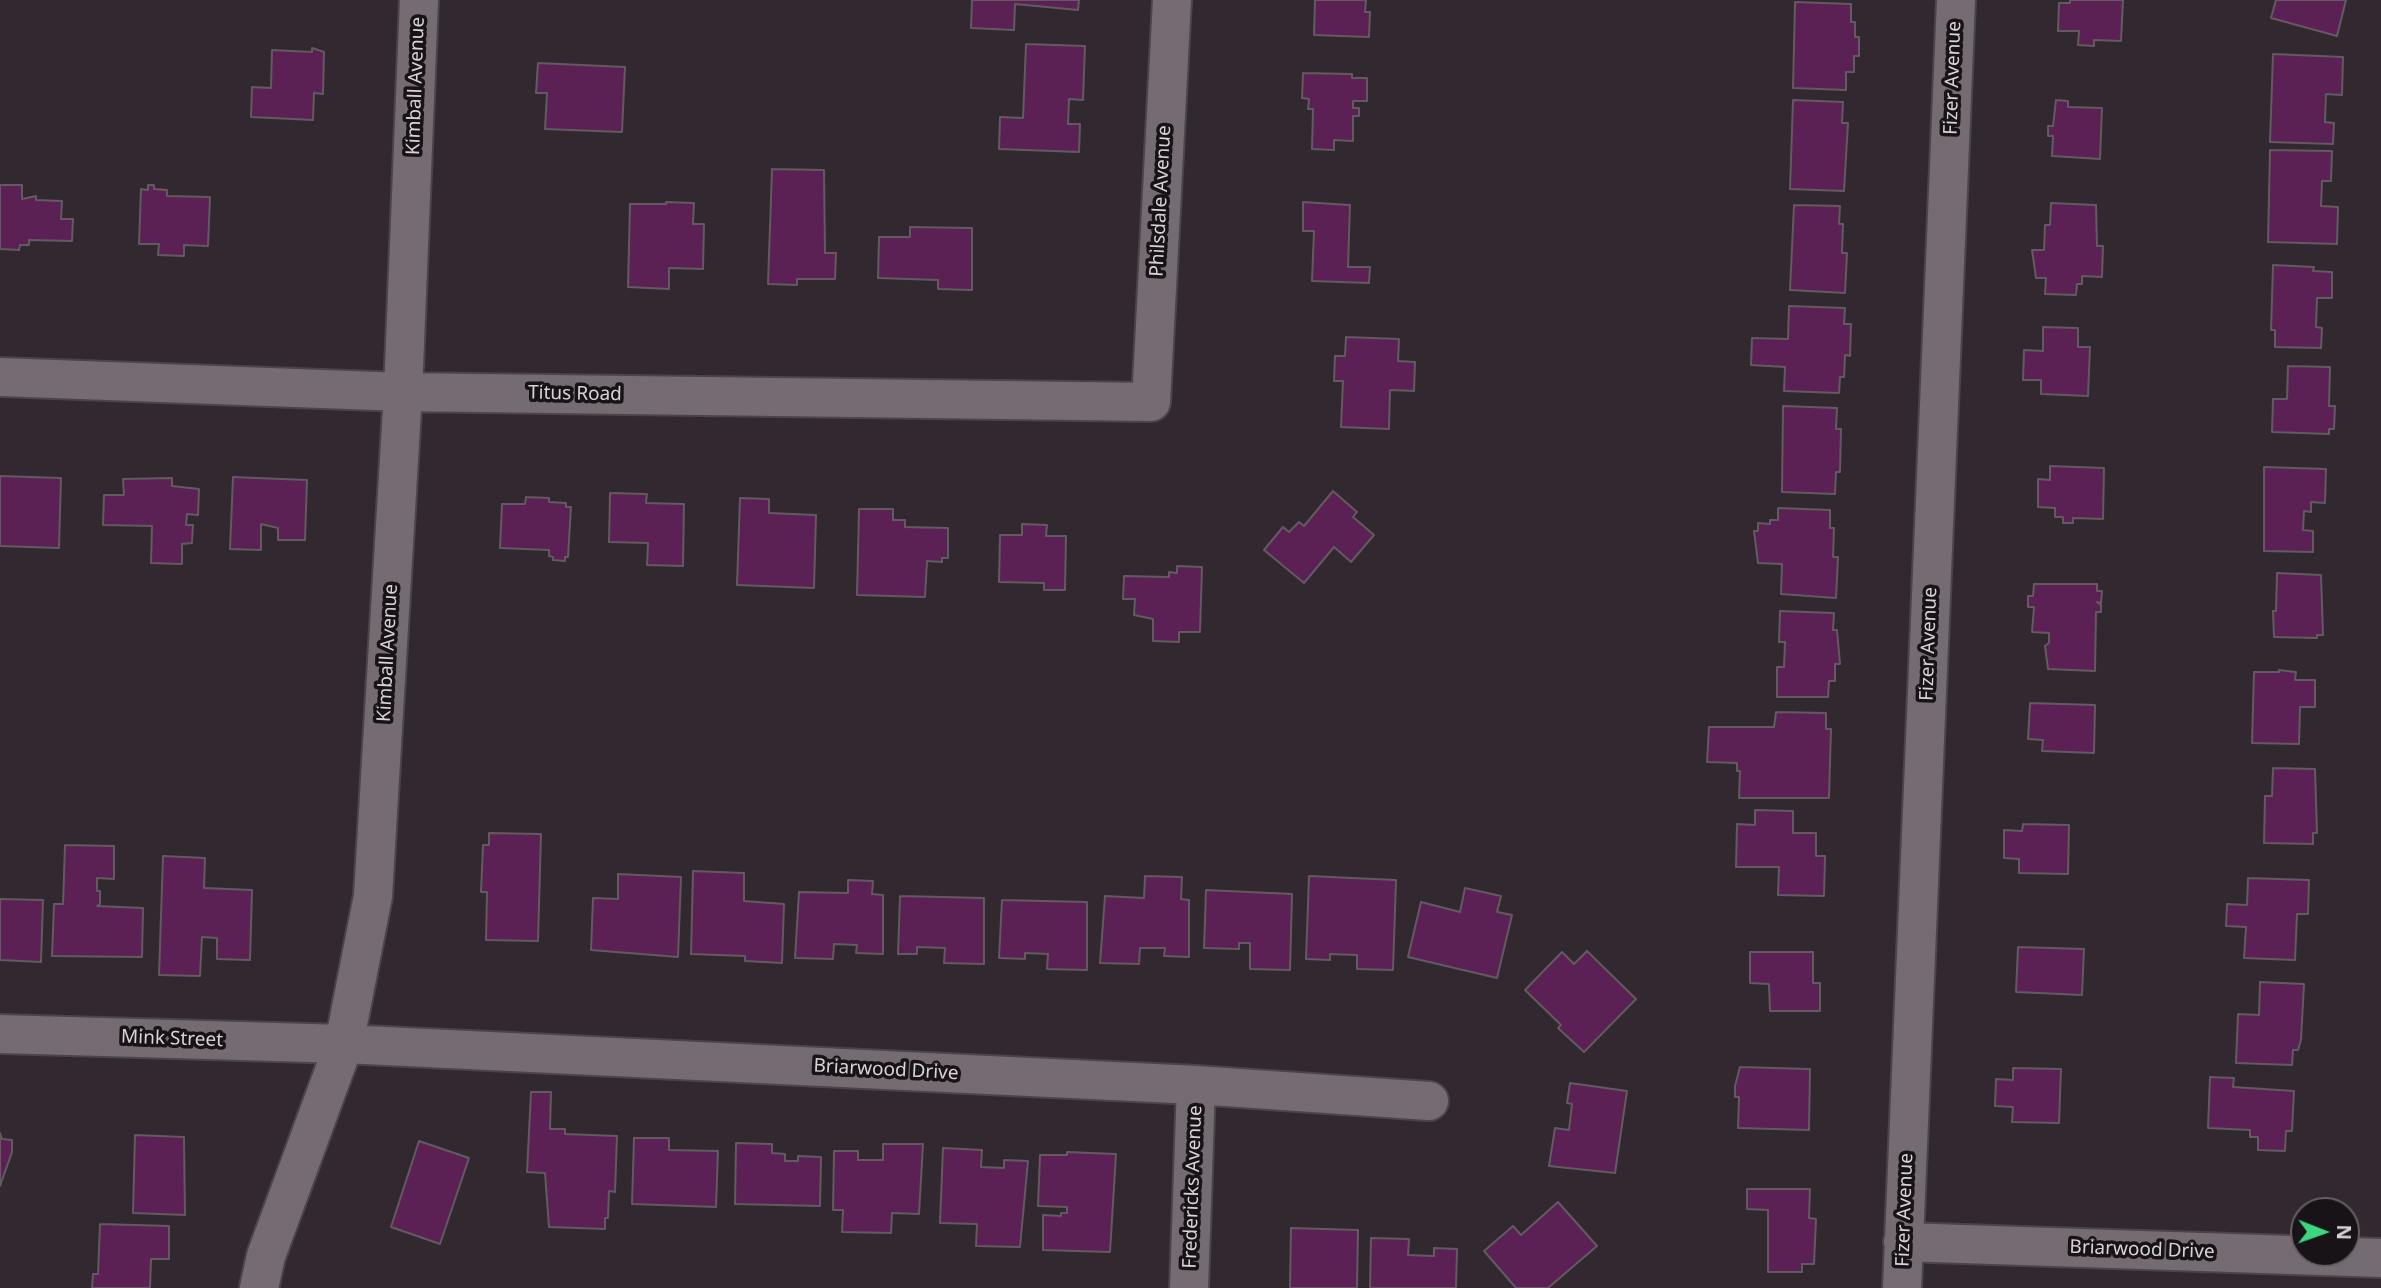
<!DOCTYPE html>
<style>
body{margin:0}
#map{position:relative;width:2381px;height:1288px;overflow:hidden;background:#31292f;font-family:"Noto Sans",sans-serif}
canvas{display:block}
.north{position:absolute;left:2290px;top:1197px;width:70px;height:70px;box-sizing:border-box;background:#171316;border:2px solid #656063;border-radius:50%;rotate:91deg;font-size:19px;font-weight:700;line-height:28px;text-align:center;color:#d9d3d7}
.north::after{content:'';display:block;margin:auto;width:24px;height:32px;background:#3ad77f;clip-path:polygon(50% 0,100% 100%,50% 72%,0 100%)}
</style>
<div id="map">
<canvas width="2381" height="1288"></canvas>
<div class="north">N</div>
</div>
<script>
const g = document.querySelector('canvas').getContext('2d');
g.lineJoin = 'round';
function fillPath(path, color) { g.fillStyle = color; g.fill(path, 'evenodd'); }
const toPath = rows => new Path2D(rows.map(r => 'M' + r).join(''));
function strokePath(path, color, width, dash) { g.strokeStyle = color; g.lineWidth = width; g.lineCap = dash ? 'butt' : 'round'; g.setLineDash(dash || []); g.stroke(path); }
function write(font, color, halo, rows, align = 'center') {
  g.font = font + ' "Noto Sans",sans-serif'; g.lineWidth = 7; g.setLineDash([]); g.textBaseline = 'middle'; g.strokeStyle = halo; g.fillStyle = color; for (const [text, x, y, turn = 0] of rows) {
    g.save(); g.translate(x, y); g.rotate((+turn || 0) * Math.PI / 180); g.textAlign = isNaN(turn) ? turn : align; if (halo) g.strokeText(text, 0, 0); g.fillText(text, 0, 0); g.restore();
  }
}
const building = toPath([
 [972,0,1079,0,1078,10,1015,4,1014,30,971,28,972,0],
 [1315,0,1366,0,1365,12,1370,12,1369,37,1314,35,1315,0],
 [2070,0,2123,0,2121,41,2094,40,2094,46,2078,45,2079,31,2058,31,2059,3,2070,3,2070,0],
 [2276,0,2346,0,2337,36,2271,18,2276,0],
 [1795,2,1851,4,1851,22,1855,22,1855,37,1859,37,1859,56,1854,56,1854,72,1846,72,1846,90,1793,88,1795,2],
 [1026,44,1085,46,1083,100,1069,99,1068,124,1080,124,1079,152,999,149,1000,117,1023,118,1026,44],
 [312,48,324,52,323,94,314,93,313,120,251,117,252,87,271,88,272,50,312,52,312,48],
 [2273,54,2343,57,2342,95,2326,94,2325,122,2334,123,2333,144,2270,142,2273,54],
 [538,63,625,67,622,132,545,129,547,93,536,93,538,63],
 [1303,73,1352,74,1352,78,1367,78,1367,101,1353,101,1353,108,1359,108,1359,116,1353,116,1353,141,1334,140,1334,150,1312,149,1313,109,1308,109,1309,99,1302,98,1303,73],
 [1793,100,1843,102,1842,123,1848,123,1844,191,1790,189,1793,100],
 [2056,100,2068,101,2068,107,2102,108,2100,159,2052,156,2053,136,2048,136,2048,126,2053,126,2056,100],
 [2270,150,2332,151,2331,181,2322,181,2321,206,2338,207,2337,244,2268,242,2270,150],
 [772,169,824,170,825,253,836,253,835,279,797,279,797,285,768,284,772,169],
 [0,185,22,185,22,199,36,196,36,200,62,201,61,219,73,219,72,241,29,240,29,245,20,245,19,250,0,249,0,185],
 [148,185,154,185,154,189,167,190,167,196,210,197,208,246,184,245,184,256,158,255,159,244,139,244,141,189,148,190,148,185],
 [666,202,694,203,693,224,704,224,703,269,669,268,669,289,628,287,630,204,666,204,666,202],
 [1303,202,1350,205,1348,267,1370,267,1369,283,1312,281,1314,231,1303,231,1303,202],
 [2051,203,2096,205,2097,246,2103,246,2102,277,2082,276,2082,284,2077,284,2076,295,2045,294,2046,278,2036,278,2032,250,2044,250,2045,225,2050,225,2051,203],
 [1794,205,1840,206,1839,224,1843,224,1842,253,1847,253,1845,293,1790,290,1794,205],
 [910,227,972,228,972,290,938,289,938,280,878,278,879,237,910,237,910,227],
 [2273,265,2314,267,2313,271,2332,272,2332,298,2317,298,2316,327,2322,328,2321,348,2275,347,2275,330,2271,330,2273,265],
 [1789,306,1845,308,1844,324,1851,324,1850,356,1845,355,1844,377,1840,377,1839,393,1784,391,1785,367,1751,365,1752,338,1788,339,1789,306],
 [2043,327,2078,328,2078,347,2090,347,2088,396,2041,394,2041,380,2023,380,2024,350,2043,351,2043,327],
 [1346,337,1399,339,1398,361,1415,362,1414,391,1390,390,1389,429,1341,427,1343,381,1334,381,1335,356,1345,356,1346,337],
 [2288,366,2330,367,2329,406,2335,406,2334,429,2329,429,2329,434,2272,432,2273,399,2287,399,2288,366],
 [1783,406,1837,408,1836,429,1841,429,1840,472,1836,472,1835,494,1782,492,1783,406],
 [2050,466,2104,468,2103,519,2073,518,2073,523,2063,523,2063,517,2055,517,2055,508,2038,507,2038,479,2050,480,2050,466],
 [2264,467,2326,469,2325,503,2311,502,2311,512,2304,511,2303,530,2313,531,2313,552,2264,551,2264,467],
 [0,476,61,478,59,548,0,546,0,476],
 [233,477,307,480,305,540,278,540,278,528,261,524,261,550,230,549,233,477],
 [172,478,172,486,199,489,198,515,187,514,186,525,193,525,192,543,182,544,182,564,151,563,152,526,103,525,104,495,124,495,123,479,172,478],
 [1333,491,1357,512,1353,517,1374,535,1351,562,1334,547,1304,583,1264,550,1283,527,1289,532,1299,522,1304,526,1333,491],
 [610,493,647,494,646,503,684,504,683,566,647,565,648,543,609,542,610,493],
 [526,497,549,498,549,502,566,503,566,507,571,507,568,557,565,557,565,561,553,560,553,557,549,556,549,550,500,548,502,504,525,504,526,497],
 [740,498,769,499,769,513,816,515,814,588,737,585,740,498],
 [1778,508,1830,510,1830,528,1834,528,1833,557,1838,557,1836,598,1781,594,1782,564,1758,563,1754,531,1758,531,1758,523,1770,524,1770,520,1778,520,1778,508],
 [859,509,893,509,893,520,905,520,905,527,948,528,948,558,942,558,942,562,927,561,925,597,857,595,859,509],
 [1022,524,1047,525,1046,536,1066,536,1065,590,1044,590,1044,583,999,582,1000,535,1022,535,1022,524],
 [1177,566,1202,567,1200,632,1179,632,1179,642,1153,641,1153,619,1134,615,1135,599,1123,599,1124,576,1169,577,1169,572,1177,573,1177,566],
 [2277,573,2321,575,2323,635,2317,635,2317,638,2274,637,2273,611,2276,611,2277,573],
 [2034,584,2097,584,2097,591,2102,591,2101,603,2097,602,2101,605,2101,612,2096,612,2095,671,2048,669,2045,646,2049,643,2049,633,2032,632,2034,607,2028,607,2028,596,2033,596,2034,584],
 [1780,611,1834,613,1833,630,1837,630,1840,664,1835,664,1835,681,1829,681,1828,697,1777,697,1777,667,1784,667,1785,642,1779,642,1780,611],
 [2279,670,2296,672,2295,680,2315,680,2315,707,2300,707,2299,744,2252,743,2254,672,2279,672,2279,670],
 [2030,703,2095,705,2094,753,2042,751,2043,740,2028,739,2030,703],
 [1776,712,1826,713,1826,729,1831,729,1829,798,1739,798,1740,771,1737,771,1737,763,1707,762,1709,727,1774,727,1776,712],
 [2273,768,2315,769,2317,833,2313,833,2313,844,2264,843,2265,796,2272,796,2273,768],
 [1755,810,1793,811,1793,833,1816,833,1816,856,1825,856,1824,896,1778,895,1779,867,1736,867,1737,824,1755,825,1755,810],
 [2023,824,2069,825,2068,874,2019,873,2019,859,2004,858,2004,830,2022,831,2023,824],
 [489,833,541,834,538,941,486,940,487,892,481,892,483,845,489,845,489,833],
 [65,845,114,846,114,879,97,878,97,891,100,891,100,904,97,906,143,908,142,957,52,956,54,904,63,904,65,845],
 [163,856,205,858,204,888,252,890,250,960,217,959,217,938,202,937,200,976,159,975,163,856],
 [693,871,744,873,744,901,784,904,782,963,745,961,745,956,691,954,693,871],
 [618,874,681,877,678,957,591,950,593,898,618,899,618,874],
 [1145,876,1182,877,1181,899,1189,900,1189,957,1164,956,1165,948,1140,948,1139,964,1100,963,1105,896,1144,898,1145,876],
 [1309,876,1396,880,1393,970,1357,969,1357,955,1330,954,1330,960,1306,959,1309,876],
 [2248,878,2309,880,2308,914,2297,914,2295,960,2244,958,2246,927,2226,926,2227,904,2247,905,2248,878],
 [848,880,873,881,872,894,883,895,883,954,856,953,857,945,834,944,833,959,795,958,799,892,848,893,848,880],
 [1465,888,1501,896,1497,912,1512,915,1497,978,1408,957,1421,902,1460,912,1465,888],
 [1206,890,1292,894,1290,970,1250,969,1250,943,1239,943,1239,949,1204,948,1206,890],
 [900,896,984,898,984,964,944,963,945,948,917,947,917,954,898,954,900,896],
 [0,899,43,900,41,962,0,960,0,899],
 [1002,900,1087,902,1087,970,1047,969,1048,954,1025,953,1025,959,999,958,1002,900],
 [2018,947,2084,949,2082,995,2016,992,2018,947],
 [1587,951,1636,999,1584,1052,1558,1028,1561,1025,1525,990,1562,952,1574,964,1587,951],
 [1750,952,1813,952,1813,983,1820,983,1820,1011,1770,1011,1769,984,1750,983,1750,952],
 [2260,982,2304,984,2301,1040,2298,1050,2293,1050,2292,1065,2236,1063,2238,1014,2259,1015,2260,982],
 [1740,1067,1810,1069,1809,1130,1738,1128,1739,1097,1735,1097,1735,1086,1740,1067],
 [2013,1068,2061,1069,2059,1123,2012,1122,2013,1107,1995,1106,1996,1079,2013,1080,2013,1068],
 [2210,1077,2234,1078,2233,1087,2294,1091,2292,1131,2286,1131,2285,1151,2258,1150,2258,1137,2250,1137,2250,1130,2208,1128,2210,1077],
 [1570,1083,1627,1091,1615,1173,1549,1166,1555,1128,1569,1130,1572,1104,1567,1103,1570,1083],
 [531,1092,551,1092,550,1129,565,1129,565,1134,617,1136,615,1192,609,1191,608,1218,605,1218,605,1229,549,1227,545,1173,527,1172,531,1092],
 [0,1133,2,1139,12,1140,12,1152,0,1186,0,1133],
 [135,1135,184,1137,185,1215,133,1213,135,1135],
 [634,1138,669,1138,669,1150,718,1151,716,1207,632,1204,634,1138],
 [419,1141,469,1158,440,1244,391,1227,419,1141],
 [736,1143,772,1144,772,1153,785,1154,785,1161,798,1161,798,1156,821,1157,820,1206,735,1204,736,1143],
 [883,1144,923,1144,919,1214,892,1213,891,1233,842,1232,843,1210,833,1210,834,1151,858,1151,858,1160,883,1160,883,1144],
 [943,1148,982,1150,981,1167,1004,1168,1004,1160,1028,1161,1020,1247,976,1246,977,1224,940,1223,943,1148],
 [1067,1152,1116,1154,1110,1252,1043,1250,1043,1215,1061,1216,1061,1213,1067,1213,1067,1207,1038,1206,1040,1155,1067,1155,1067,1152],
 [1747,1189,1810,1189,1809,1218,1816,1219,1814,1264,1802,1264,1802,1272,1768,1272,1768,1210,1747,1209,1747,1189],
 [1558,1202,1597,1246,1548,1288,1516,1288,1484,1251,1513,1226,1521,1235,1558,1202],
 [100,1224,169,1226,169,1259,151,1259,150,1288,92,1288,93,1274,98,1274,100,1224],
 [1291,1228,1358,1230,1357,1288,1290,1288,1291,1228],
 [1371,1238,1409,1239,1408,1255,1434,1256,1434,1248,1457,1249,1456,1288,1370,1288,1371,1238]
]);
const minor = toPath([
 [0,377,403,392,1151,402,1172,0],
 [0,1034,344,1044,1196,1085,1429,1101],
 [1903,1242,2381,1258],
 [259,1288,266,1256,344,1044,373,896,403,392,419,0],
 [1189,1288,1196,1085],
 [1902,1288,1956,0]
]);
const streetNames = [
 ["Fizer Avenue",1953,78,-88],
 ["Kimball Avenue",416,86,-88],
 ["Philsdale Avenue",1161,201,-87],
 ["Titus Road",575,394,1],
 ["Fizer Avenue",1929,644,-88],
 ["Kimball Avenue",388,653,-87],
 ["Mink Street",172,1039,2],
 ["Briarwood Drive",886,1070,3],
 ["Fredericks Avenue",1193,1187,-88],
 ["Fizer Avenue",1905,1210,-88],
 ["Briarwood Drive",2142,1250,2]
];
fillPath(building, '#5c2154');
strokePath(building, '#635a61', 2);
strokePath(minor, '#4b4449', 42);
strokePath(minor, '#756c73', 38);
write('19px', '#d9d3d7', '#171316', streetNames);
</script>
